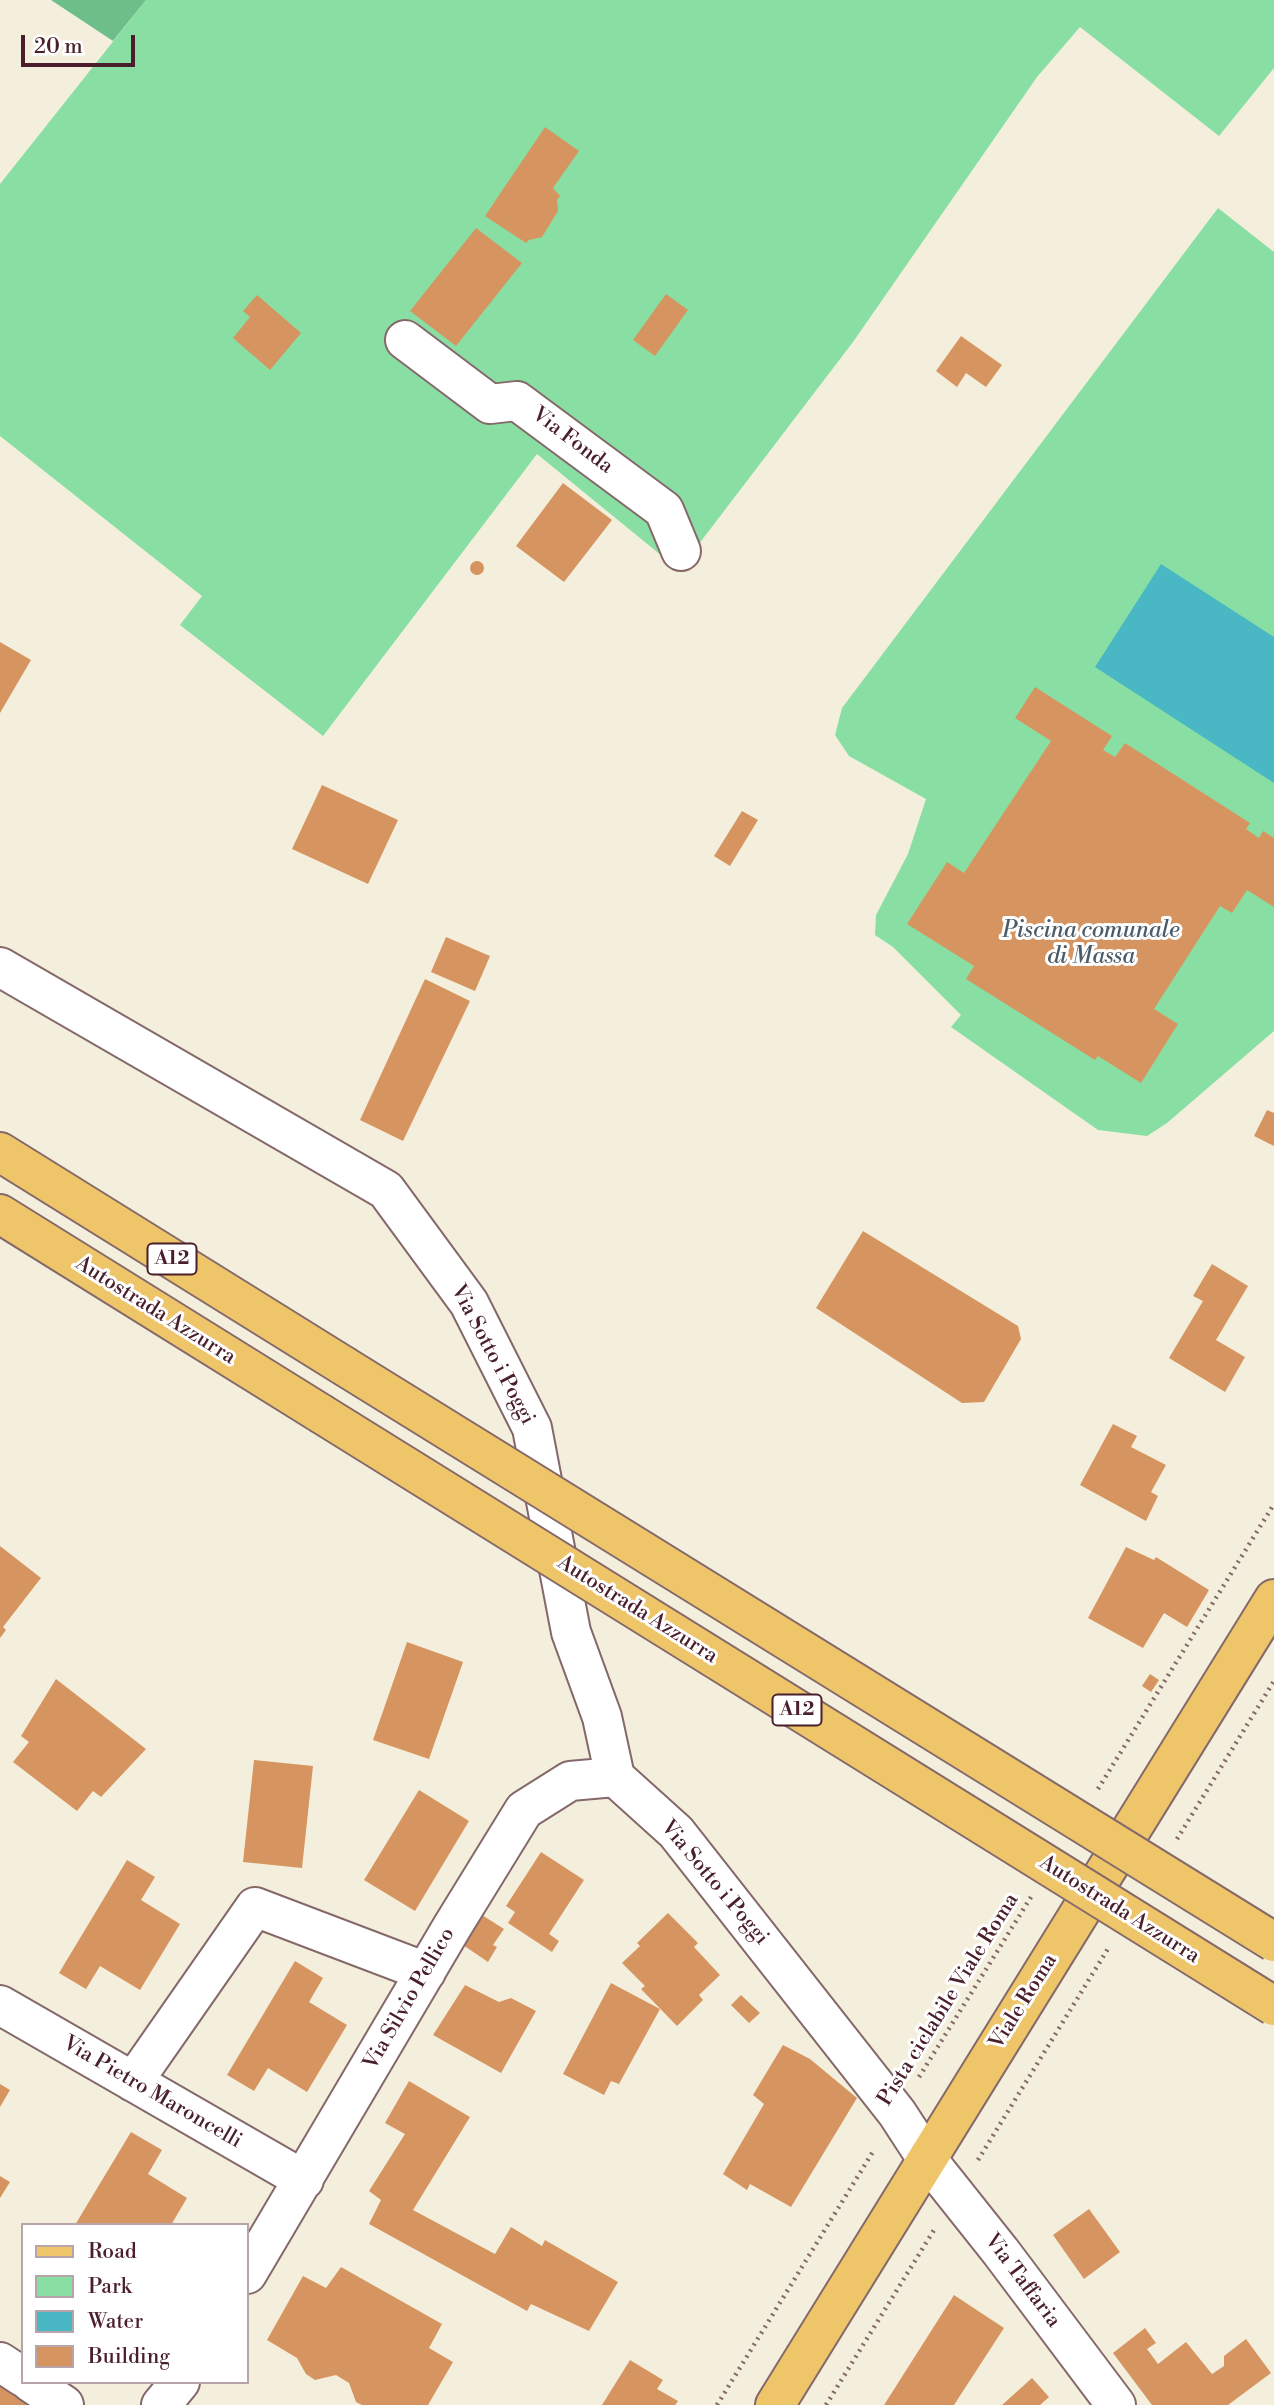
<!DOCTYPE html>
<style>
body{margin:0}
#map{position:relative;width:1274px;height:2405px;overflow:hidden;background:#f3efdc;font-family:"Libre Bodoni",serif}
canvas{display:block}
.legend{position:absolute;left:21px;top:2223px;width:228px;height:161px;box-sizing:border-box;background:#fff;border:2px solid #b7a5aa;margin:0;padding:9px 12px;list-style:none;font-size:21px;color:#4a1f2b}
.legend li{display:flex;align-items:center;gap:14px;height:35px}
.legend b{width:35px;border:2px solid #b7a5aa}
.scale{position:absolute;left:21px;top:35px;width:114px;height:32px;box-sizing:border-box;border:4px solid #4a1f2b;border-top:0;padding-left:9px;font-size:21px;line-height:24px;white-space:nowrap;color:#4a1f2b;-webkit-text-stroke:5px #fff;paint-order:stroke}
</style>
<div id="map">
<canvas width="1274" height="2405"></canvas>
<ul class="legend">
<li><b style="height:9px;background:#eec569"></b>Road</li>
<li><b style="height:19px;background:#89dfa3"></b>Park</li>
<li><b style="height:19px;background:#4ab7c5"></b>Water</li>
<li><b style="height:19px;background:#d69560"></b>Building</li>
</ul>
<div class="scale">20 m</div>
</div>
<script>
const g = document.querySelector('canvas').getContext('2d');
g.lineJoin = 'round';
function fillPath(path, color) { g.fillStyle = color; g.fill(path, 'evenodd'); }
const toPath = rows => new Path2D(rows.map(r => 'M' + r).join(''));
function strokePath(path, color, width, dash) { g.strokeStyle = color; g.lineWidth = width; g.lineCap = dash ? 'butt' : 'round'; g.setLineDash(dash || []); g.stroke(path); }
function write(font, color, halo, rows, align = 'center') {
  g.font = font + ' "Libre Bodoni",serif'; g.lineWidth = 6; g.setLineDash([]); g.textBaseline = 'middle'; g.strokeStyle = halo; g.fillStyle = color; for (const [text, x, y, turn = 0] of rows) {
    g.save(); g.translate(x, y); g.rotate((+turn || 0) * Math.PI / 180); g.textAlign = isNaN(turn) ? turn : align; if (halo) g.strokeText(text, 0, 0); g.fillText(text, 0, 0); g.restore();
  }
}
const green = toPath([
 [146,0,1274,0,1274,68,1219,136,1080,27,1037,77,853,342,692,553,673,565,537,454,323,736,180,625,202,596,0,436,0,184],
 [1218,208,1274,252,1274,1031,1167,1123,1147,1136,1098,1130,951,1027,961,1015,893,947,875,935,876,915,908,854,926,799,849,756,835,735,842,708]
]);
const forest = toPath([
 [51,0,146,0,113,41]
]);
const water = toPath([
 [1161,564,1274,637,1274,783,1095,667]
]);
const building = toPath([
 [545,127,579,151,553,188,560,196,557,200,558,211,542,237,529,240,526,243,485,216],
 [476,228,522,263,456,346,410,311],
 [666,294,688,310,655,356,633,340],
 [257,295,301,333,270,370,233,338,250,317,243,311],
 [961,336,1002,365,986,387,966,373,957,387,936,371],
 [563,483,612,520,564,582,516,546],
 '470 568a7 7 0 1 1 14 0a7 7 0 1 1-14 0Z',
 [0,642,31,660,0,713],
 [1035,687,1112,736,1103,750,1115,757,1125,743,1250,823,1246,829,1259,838,1263,831,1274,838,1274,907,1247,890,1232,913,1220,906,1154,1009,1178,1024,1141,1083,1098,1056,1095,1060,966,979,974,966,907,924,947,862,964,873,1051,741,1015,718],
 [322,785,398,820,368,884,292,849],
 [742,811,758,820,730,866,714,856],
 [446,937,490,956,475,991,431,972],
 [425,979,470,1001,403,1141,360,1120],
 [1267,1110,1274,1113,1274,1146,1254,1136],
 [863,1231,1018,1326,1021,1339,984,1402,962,1403,816,1308],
 [1212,1264,1248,1286,1216,1340,1245,1357,1225,1392,1169,1358,1203,1301,1193,1296],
 [1113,1424,1137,1436,1131,1447,1166,1465,1151,1492,1158,1496,1146,1521,1080,1485],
 [0,1546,41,1578,3,1627,6,1630,0,1638],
 [1126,1547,1154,1560,1156,1557,1209,1590,1187,1627,1164,1613,1143,1648,1088,1618],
 [407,1642,463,1662,429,1759,373,1740],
 [1150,1674,1159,1680,1151,1692,1142,1686],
 [56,1679,146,1749,101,1797,93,1791,77,1811,13,1762,29,1742,21,1736],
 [254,1760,313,1766,302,1868,243,1862],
 [419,1790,469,1821,415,1911,364,1880],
 [541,1852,584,1880,549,1934,559,1941,552,1952,508,1923,515,1912,506,1906],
 [127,1860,155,1877,141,1900,180,1924,140,1990,100,1966,86,1989,59,1973],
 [668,1913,698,1943,694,1947,720,1975,699,1995,703,2000,677,2026,641,1989,645,1986,622,1963,640,1946,637,1943],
 [482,1915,504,1929,493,1945,497,1947,488,1962,463,1945],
 [295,1961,323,1978,309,2002,347,2025,307,2092,268,2068,254,2091,227,2075],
 [611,1983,660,2009,619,2084,611,2081,604,2095,563,2074],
 [465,1985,499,2002,511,1998,536,2011,501,2073,433,2035],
 [741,1995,760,2013,749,2023,731,2005],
 [783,2045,810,2059,857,2098,791,2207,750,2184,747,2190,723,2174,764,2104,753,2095],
 [409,2081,470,2117,413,2210,495,2254,511,2227,542,2246,545,2240,618,2282,589,2331,531,2304,527,2311,369,2224,381,2200,369,2191,405,2134,385,2123],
 [0,2084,10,2090,0,2107],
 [131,2132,162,2150,148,2174,187,2198,171,2225,75,2225],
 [0,2176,10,2182,0,2198],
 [1089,2209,1120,2252,1084,2279,1053,2235],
 [341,2267,442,2324,429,2348,453,2362,428,2405,362,2405,356,2402,349,2383,336,2375,315,2380,306,2374,297,2358,267,2340,303,2276,326,2288],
 [954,2295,1004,2328,954,2405,884,2405],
 [1145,2328,1156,2343,1147,2349,1158,2364,1186,2342,1212,2374,1224,2366,1224,2356,1246,2339,1271,2373,1228,2405,1152,2405,1113,2353],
 [630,2360,663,2380,657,2389,678,2401,675,2405,602,2405],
 [1032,2378,1049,2397,1040,2405,1002,2405],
 [0,2382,31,2405,0,2405]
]);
const path = toPath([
 [1098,1789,1274,1504],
 [1177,1839,1274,1681],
 [919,2077,1031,1897],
 [978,2160,1109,1947],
 [717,2405,874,2150],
 [826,2405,934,2230]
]);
const minor = toPath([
 [405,340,490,404,517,401,664,510,681,551],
 [0,967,386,1190,469,1303,532,1428,571,1632,602,1717,615,1777,676,1832,897,2113,927,2159,1001,2252,1116,2405],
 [0,2005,304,2180],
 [133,2082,255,1907,426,1972],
 [247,2274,452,1927,524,1810,570,1781,615,1777],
 [0,2362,23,2377],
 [30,2382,64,2405],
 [161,2405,180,2382]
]);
const major = toPath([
 [775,2405,1274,1599]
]);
const highway = toPath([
 [0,1152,344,1366],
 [0,1214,320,1413]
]);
const highwayBridge = toPath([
 [344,1366,1274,1942],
 [320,1413,1274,2006]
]);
const shields = [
 [172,1259,49],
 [797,1710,49]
];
const shieldNames = [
 ["A12",172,1259],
 ["A12",797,1710]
];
const streetNames = [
 ["Via Fonda",572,441,37],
 ["Autostrada Azzurra",155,1311,32],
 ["Via Sotto i Poggi",492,1355,62],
 ["Autostrada Azzurra",637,1610,32],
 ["Via Sotto i Poggi",714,1883,50],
 ["Autostrada Azzurra",1119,1910,32],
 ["Via Silvio Pellico",410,1999,-60],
 ["Pista ciclabile Viale Roma",949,2000,-58],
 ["Viale Roma",1024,2002,-58],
 ["Via Pietro Maroncelli",152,2093,30],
 ["Via Taffaria",1022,2281,53]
];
const waterNames = [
 ["Piscina comunale",1091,931],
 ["di Massa",1091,957]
];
fillPath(green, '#89dfa3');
fillPath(forest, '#6ebe89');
fillPath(water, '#4ab7c5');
fillPath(building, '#d69560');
strokePath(minor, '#856869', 42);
strokePath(major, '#856869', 42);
strokePath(highway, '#856869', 42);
strokePath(path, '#856869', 4.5, [2, 5]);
strokePath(minor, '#fff', 38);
strokePath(major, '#eec569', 38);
strokePath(highway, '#eec569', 38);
strokePath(highwayBridge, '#856869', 42, []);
strokePath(highwayBridge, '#eec569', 38);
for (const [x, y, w] of shields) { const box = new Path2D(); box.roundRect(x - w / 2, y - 15.5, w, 31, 5); g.fillStyle = '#fff'; g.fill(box); strokePath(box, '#4a1f2b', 2); }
write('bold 19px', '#4a1f2b', null, shieldNames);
write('21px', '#4a1f2b', '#fff', streetNames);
write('italic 23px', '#4a5c69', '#fff', waterNames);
</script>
